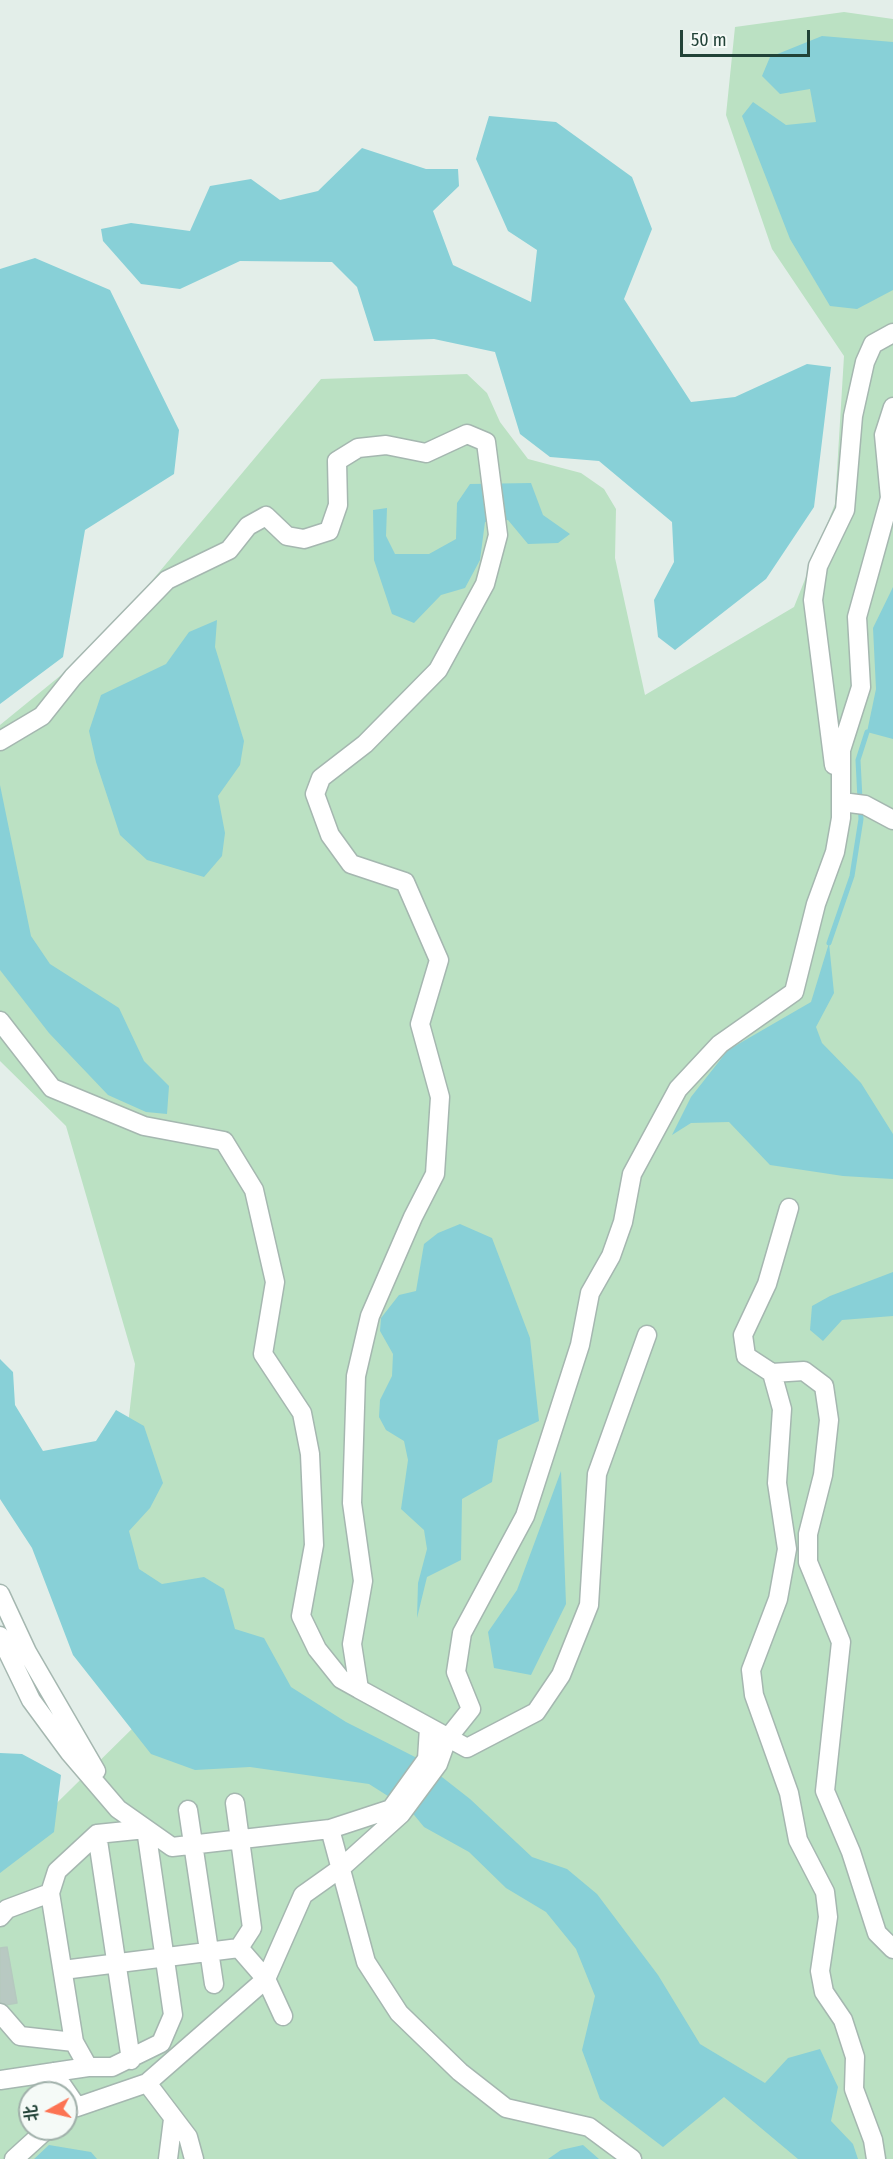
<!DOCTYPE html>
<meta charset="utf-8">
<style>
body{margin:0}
#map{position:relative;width:893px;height:2159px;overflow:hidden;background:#e3eee9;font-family:"Fira Sans Condensed","Noto Sans SC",sans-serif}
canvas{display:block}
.north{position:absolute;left:18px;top:2081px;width:60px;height:60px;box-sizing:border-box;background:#f5faf7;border:2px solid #a0b0aa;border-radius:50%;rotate:262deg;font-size:16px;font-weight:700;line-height:24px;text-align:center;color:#214237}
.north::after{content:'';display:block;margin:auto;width:21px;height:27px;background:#fc7353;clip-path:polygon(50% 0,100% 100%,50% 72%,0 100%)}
.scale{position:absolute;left:680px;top:30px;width:130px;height:27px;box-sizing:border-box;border:3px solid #214237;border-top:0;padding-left:8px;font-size:18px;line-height:21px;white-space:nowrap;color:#214237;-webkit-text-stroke:4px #f5faf7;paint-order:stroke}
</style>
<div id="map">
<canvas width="893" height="2159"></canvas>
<div class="north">北</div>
<div class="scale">50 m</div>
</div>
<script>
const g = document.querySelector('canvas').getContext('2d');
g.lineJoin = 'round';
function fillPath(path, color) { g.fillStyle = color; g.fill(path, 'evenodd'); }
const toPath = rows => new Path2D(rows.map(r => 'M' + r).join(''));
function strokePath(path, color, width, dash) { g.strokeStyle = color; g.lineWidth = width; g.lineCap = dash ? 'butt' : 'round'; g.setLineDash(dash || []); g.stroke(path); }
const green = toPath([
 [844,12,893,19,893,2159,0,2159,0,1859,142,1719,110,1581,135,1364,66,1126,0,1061,0,725,98,645,321,379,467,374,487,393,500,422,528,459,581,473,604,489,616,509,615,558,645,695,794,607,835,504,844,356,772,249,726,115,735,27],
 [30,2093,66,2093,66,2129,30,2129]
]);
const water = toPath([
 [822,36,893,42,893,290,857,309,830,306,790,239,742,116,753,102,786,125,816,122,810,89,780,94,762,76,770,57],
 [489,116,556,122,632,177,652,229,624,299,691,402,735,397,807,364,831,367,814,507,766,579,675,650,658,637,654,600,674,562,672,522,599,461,550,457,520,434,495,352,434,339,374,341,357,287,332,262,240,261,180,289,141,284,103,241,101,229,131,223,190,231,210,186,251,179,280,200,318,191,362,148,426,169,458,169,459,186,433,211,453,265,531,302,537,250,508,231,476,159],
 [35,258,110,290,179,430,174,474,85,530,63,657,0,704,0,269],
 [531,483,543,515,570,534,558,543,528,544,508,520,485,522,480,560,465,588,441,595,414,623,392,614,374,560,373,510,387,508,386,536,395,554,429,554,456,539,457,503,470,484],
 [893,587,893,739,867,732,876,689,873,628],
 [217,620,215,647,244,741,240,765,218,796,225,833,222,856,204,877,147,860,120,835,96,762,89,731,101,695,166,664,189,632],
 [0,785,31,936,50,964,119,1008,144,1061,169,1086,167,1114,146,1112,108,1095,49,1033,0,970],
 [829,943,834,993,816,1027,822,1043,861,1083,893,1134,893,1179,843,1176,770,1165,729,1122,691,1123,672,1135,691,1097,728,1050,811,1002],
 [460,1224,492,1238,530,1338,539,1421,498,1440,492,1482,462,1499,461,1560,427,1577,417,1618,418,1583,427,1549,424,1530,401,1509,408,1460,404,1441,386,1430,379,1417,380,1400,392,1376,393,1354,380,1331,381,1318,399,1295,416,1291,424,1244,438,1233],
 [893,1272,893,1316,842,1320,823,1341,810,1330,812,1306,830,1296],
 [0,1359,13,1372,15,1405,43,1451,96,1441,116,1410,144,1426,163,1483,150,1508,129,1531,139,1569,162,1584,204,1577,224,1589,235,1629,264,1638,291,1687,346,1722,419,1759,470,1799,532,1857,567,1869,597,1894,658,1975,700,2044,765,2083,788,2058,820,2049,838,2087,831,2121,853,2144,858,2159,798,2159,724,2097,663,2147,600,2099,582,2050,595,1996,576,1949,546,1912,506,1888,469,1852,424,1827,410,1810,369,1784,250,1767,195,1770,151,1754,73,1655,32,1548,0,1499],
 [561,1471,566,1604,531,1675,494,1668,488,1632,517,1590],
 [0,1753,22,1754,61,1775,54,1832,0,1873],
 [49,2145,91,2152,97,2159,34,2159],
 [583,2145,599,2159,548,2159,561,2150]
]);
const stream = toPath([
 [829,943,852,876,861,819,858,760,867,732]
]);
const building = toPath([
 [7,1947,17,2003,0,2006,0,1948,7,1947]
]);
const minor = toPath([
 [0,741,42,716,73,677,167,580,229,550,248,526,266,516,287,536,304,539,329,531,338,505,337,461,358,448,386,445,426,453,467,434,486,442,498,535,485,584,438,670,365,744,321,778,315,794,330,835,351,864,405,882,439,960,420,1024,440,1097,435,1174,413,1217,370,1316,356,1376,352,1503,363,1581,352,1644,359,1689,341,1679,317,1649,301,1616,314,1545,310,1454,302,1413,263,1354,275,1282,254,1190,224,1141,144,1126,52,1088,0,1021],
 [834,765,813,600,818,566,845,510,853,416,865,362,873,344,893,333],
 [842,802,865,805,893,820],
 [772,1373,746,1356,743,1335,767,1284,789,1208],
 [0,1594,27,1652,96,1771],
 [0,1636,31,1700,70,1753,118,1809,172,1847,330,1829,366,1962,399,2013,460,2072,506,2108,589,2127,632,2159],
 [359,1689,467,1748,536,1712,561,1675,589,1605,597,1474,647,1335],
 [188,1810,214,1984],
 [330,1829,391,1809,427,1759,429,1728],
 [97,1834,131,2060],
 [0,1917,7,1909,50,1893],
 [239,1948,266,1979,283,2016],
 [63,1970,239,1948,252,1928,235,1803],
 [0,2013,20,2036,74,2042],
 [53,2072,77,2107,147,2083,266,1979,303,1895,341,1868,401,1814,438,1764,447,1739,471,1709,456,1672,462,1633,525,1516,580,1345,590,1293,611,1256,623,1222,632,1174,678,1089,720,1044,794,992,816,904,835,852,841,818,841,750,861,687,857,617,890,498,884,435,893,407],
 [0,2080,88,2067,112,2067,161,2043,173,2015,146,1829,97,1834,57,1871,50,1893,74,2042,88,2067],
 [147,2083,188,2137,194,2159],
 [14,2159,47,2129],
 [168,2159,173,2119],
 [876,2159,873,2140,854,2089,855,2057,843,2020,824,1992,820,1971,828,1917,825,1892,798,1840,789,1793,754,1695,751,1670,778,1599,787,1549,777,1483,782,1409,772,1373,804,1371,824,1386,829,1420,823,1475,808,1534,808,1562,841,1642,825,1791,851,1852,877,1933,893,1949]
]);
fillPath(green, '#bbe1c3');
fillPath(water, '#88d0d7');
strokePath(stream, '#88d0d7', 5);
fillPath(building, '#b8c9c2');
strokePath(building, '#b5c9bf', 1.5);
strokePath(minor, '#a5b7b0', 21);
strokePath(minor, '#fff', 18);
</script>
